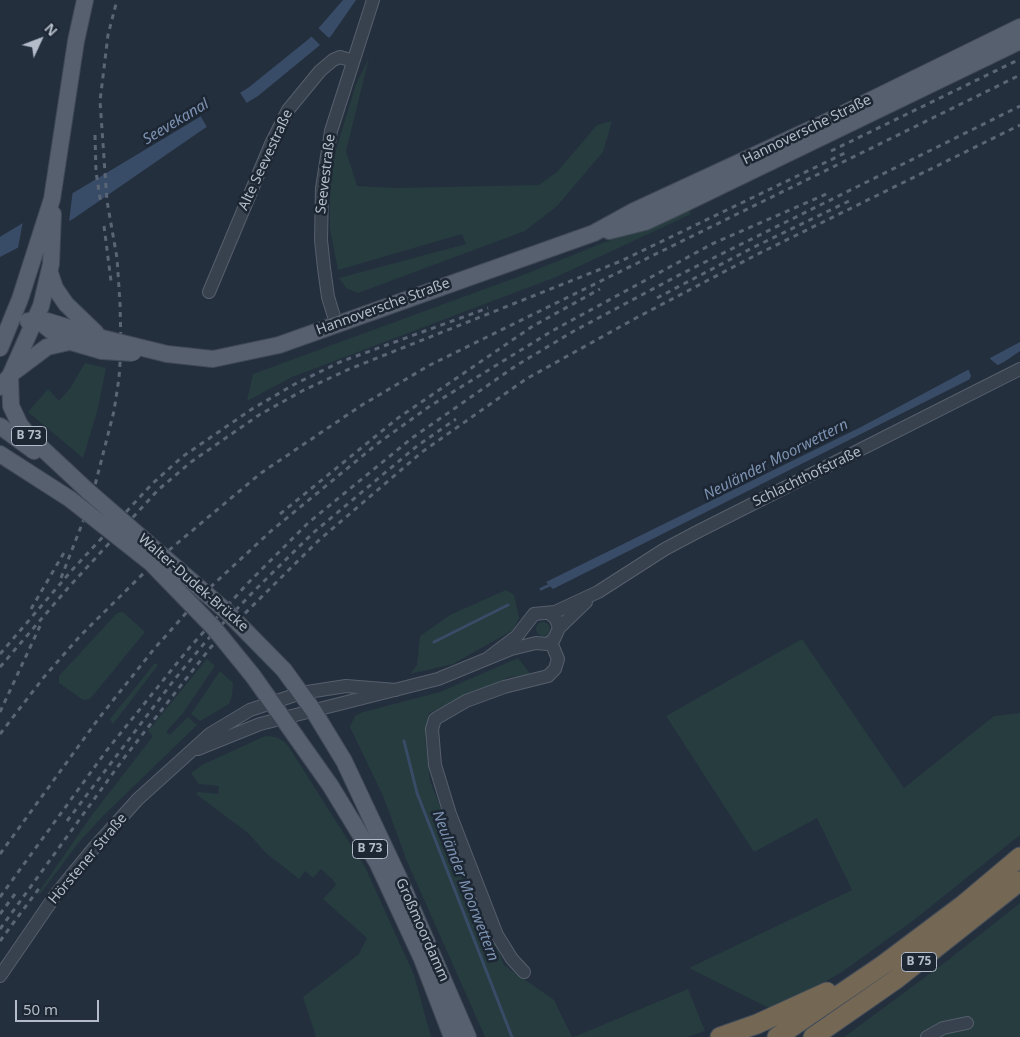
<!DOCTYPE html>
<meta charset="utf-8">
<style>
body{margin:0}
#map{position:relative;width:1020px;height:1037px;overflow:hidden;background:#242f3e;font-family:"Noto Sans",sans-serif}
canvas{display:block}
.north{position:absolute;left:15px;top:15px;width:50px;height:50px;-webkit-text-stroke:4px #1d2633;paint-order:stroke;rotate:47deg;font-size:14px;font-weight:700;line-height:20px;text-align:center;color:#b4bcc9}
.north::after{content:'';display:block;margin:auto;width:18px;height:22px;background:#b4bcc9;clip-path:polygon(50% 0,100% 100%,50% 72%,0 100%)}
.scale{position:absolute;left:15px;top:1000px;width:84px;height:22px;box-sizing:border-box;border:2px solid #b4bcc9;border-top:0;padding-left:6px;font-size:15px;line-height:18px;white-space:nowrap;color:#b4bcc9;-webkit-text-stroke:4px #1d2633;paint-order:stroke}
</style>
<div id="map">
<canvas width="1020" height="1037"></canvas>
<div class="north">N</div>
<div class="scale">50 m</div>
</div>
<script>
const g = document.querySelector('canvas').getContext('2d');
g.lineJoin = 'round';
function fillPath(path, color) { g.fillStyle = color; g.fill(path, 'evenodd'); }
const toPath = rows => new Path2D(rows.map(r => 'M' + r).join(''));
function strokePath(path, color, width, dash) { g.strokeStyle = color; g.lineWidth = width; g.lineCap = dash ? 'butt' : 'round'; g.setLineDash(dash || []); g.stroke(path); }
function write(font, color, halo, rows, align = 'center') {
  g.font = font + ' "Noto Sans",sans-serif'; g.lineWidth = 5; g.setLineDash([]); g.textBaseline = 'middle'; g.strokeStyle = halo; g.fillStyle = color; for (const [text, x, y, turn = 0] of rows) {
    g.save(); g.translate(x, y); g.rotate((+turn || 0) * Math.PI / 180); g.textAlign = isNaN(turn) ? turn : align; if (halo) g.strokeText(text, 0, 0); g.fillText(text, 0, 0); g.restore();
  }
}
const green = toPath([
 [369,58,346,151,357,186,395,188,539,185,557,172,597,125,612,121,603,152,557,206,525,231,358,293,346,288,339,278,466,244,462,234,338,270,330,229,330,184,336,150,356,84],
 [688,209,691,214,556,277,292,377,247,401,253,374,523,275],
 [85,363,106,368,97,412,83,458,28,412,48,389,59,401,71,387],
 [506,590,514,595,519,618,513,630,453,664,410,674,417,665,420,636,450,615],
 [123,612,145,632,90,699,83,700,59,683,59,676,117,613],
 '536 629a7 7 0 1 1 14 0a7 7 0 1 1-14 0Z',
 [802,639,904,788,994,716,1020,713,1020,835,914,920,842,972,773,1010,689,968,852,890,817,818,754,852,666,716],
 [518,658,532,676,509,677,429,713,425,738,430,781,504,965,554,1000,572,1037,485,1037,406,859,384,798,350,727,355,716,363,712,440,692],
 [207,659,215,666,183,713,166,732,170,735,188,717,197,725,103,816,79,842,40,894,38,893,92,815,153,736,148,731],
 [155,663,158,665,113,724,110,719],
 [220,671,233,683,232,696,229,704,200,721,191,714],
 [265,736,276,737,285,742,292,752,365,867,414,975,431,1037,316,1037,303,997,359,954,367,938,323,899,336,885,333,880,321,869,313,878,305,871,299,879,266,853,248,833,196,794,198,792,218,794,219,786,199,784,191,773,202,765],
 [1020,903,1020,1037,844,1037,943,964],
 [688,989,705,1031,687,1037,574,1037]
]);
const water = toPath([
 [343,0,356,0,331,36,258,96,205,128,73,219,0,257,0,237,3,235,248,88,310,38],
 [1020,342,1020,351,1004,362,553,589,546,582,861,427]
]);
const pier = toPath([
 [317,27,330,39,322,47,310,35],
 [239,91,248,105,208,129,200,115],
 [73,189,69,222,18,248,23,221],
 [988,357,1000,367,967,384,971,376,968,368]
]);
const stream = toPath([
 [541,589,552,584],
 [434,642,508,605],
 [404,741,417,793,512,1037]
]);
const minor = toPath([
 [209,292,271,144,288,110,320,71,333,60,340,57,353,61],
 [336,323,328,297,324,268,321,240,322,188,331,131,373,0],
 [559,628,586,602],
 [488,658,517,636,534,614,555,612,598,592,665,549,697,532,1020,369],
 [198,749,260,724,438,679,511,649,536,643,548,644,554,639,559,628,556,619,549,613],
 [524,972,512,959,497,935,450,814,435,765,432,729,435,719,466,701,504,687,548,676,555,669,558,659,551,642],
 [0,976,57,893,93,849,138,799,210,734,250,710,301,693,346,686,396,690],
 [927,1037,943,1028,967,1023]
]);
const major = toPath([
 [609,231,645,222,673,209,1020,41],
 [50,273,55,288,66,304,96,333],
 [38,320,61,339,102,351],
 [28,321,47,321,102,338],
 [0,348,20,299,52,199,76,41,85,0],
 [167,354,213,359,279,345,594,233,634,211,820,125,1020,27],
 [15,371,47,347,69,342],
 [10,376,11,406,20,425,30,437,89,492],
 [0,387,10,376,41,306,51,264,53,214],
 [0,426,34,451],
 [0,454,70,499],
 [284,670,313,710,344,761,399,878,468,1037],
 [253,676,330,785,377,862,422,959,452,1037]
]);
const highway = toPath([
 [720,1037,757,1024,827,992],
 [777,1037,883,965,963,905,1020,857],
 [813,1037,895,980,1020,881]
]);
const rail = toPath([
 [95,135,96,172,101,204],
 [831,151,1020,59],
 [104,226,111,281],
 [657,298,752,248,849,201],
 [280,514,398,418,533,326,600,289],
 [61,578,91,501,114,411,119,378,121,349,120,303,117,258,107,201,100,101,108,35,117,0],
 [31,609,65,551],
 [0,654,73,569,152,484,182,457,252,409,295,384,340,362,488,308],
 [0,667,68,588,158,490,191,462,259,415,302,391,347,370,621,261,845,153],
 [0,712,40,626],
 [0,734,44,677,80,636,156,561,261,473,362,405,430,365,1020,75],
 [67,821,174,680,207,640,256,589,313,533,417,446,456,419],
 [0,854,99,718,154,649,203,594,271,531,377,444,430,406,552,331,712,244,829,193],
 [0,897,107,750,190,647,248,583,308,523,412,438,517,365,574,331,681,274,1020,106],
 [0,914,18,890],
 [0,929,124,758,211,647,318,541,422,452,526,379,636,318,756,255,1020,125],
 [0,941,40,887]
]);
const majorBridge = toPath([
 [102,338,167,354],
 [102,351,133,353],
 [89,492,226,611,284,670],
 [70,499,151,563,214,628,253,676]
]);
const shields = [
 [29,436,35],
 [370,849,35],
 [919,962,35]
];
const shieldNames = [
 ["B 73",29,436],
 ["B 73",370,849],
 ["B 75",919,962]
];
const streetNames = [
 ["Hannoversche Straße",807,130,-26],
 ["Alte Seevestraße",266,160,-65],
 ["Seevestraße",326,174,-83],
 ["Hannoversche Straße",383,307,-20],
 ["Schlachthofstraße",807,477,-26],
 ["Walter-Dudek-Brücke",193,583,41],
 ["Hörstener Straße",88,859,-50],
 ["Großmoordamm",422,930,66]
];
const waterNames = [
 ["Seevekanal",176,122,-31],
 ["Neuländer Moorwettern",776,460,-27],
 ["Neuländer Moorwettern",465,886,69]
];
fillPath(green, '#263c3f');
fillPath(water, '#394c67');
fillPath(pier, '#242f3e');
strokePath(stream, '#394c67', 3);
strokePath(minor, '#565f6c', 14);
strokePath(major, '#414a57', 18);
strokePath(highway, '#434c59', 21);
strokePath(minor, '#38414e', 12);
strokePath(major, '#56606e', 16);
strokePath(highway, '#746855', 19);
strokePath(rail, '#5a6575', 3, [5, 5]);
strokePath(majorBridge, '#414a57', 18, []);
strokePath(majorBridge, '#56606e', 16);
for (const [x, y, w] of shields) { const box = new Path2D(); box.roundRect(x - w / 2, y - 9.5, w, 19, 4); g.fillStyle = '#1d2633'; g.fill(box); strokePath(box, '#b4bcc9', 1); }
write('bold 12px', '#b4bcc9', null, shieldNames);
write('14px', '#b4bcc9', '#1d2633', streetNames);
write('italic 15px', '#7c92b1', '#1d2633', waterNames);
</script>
